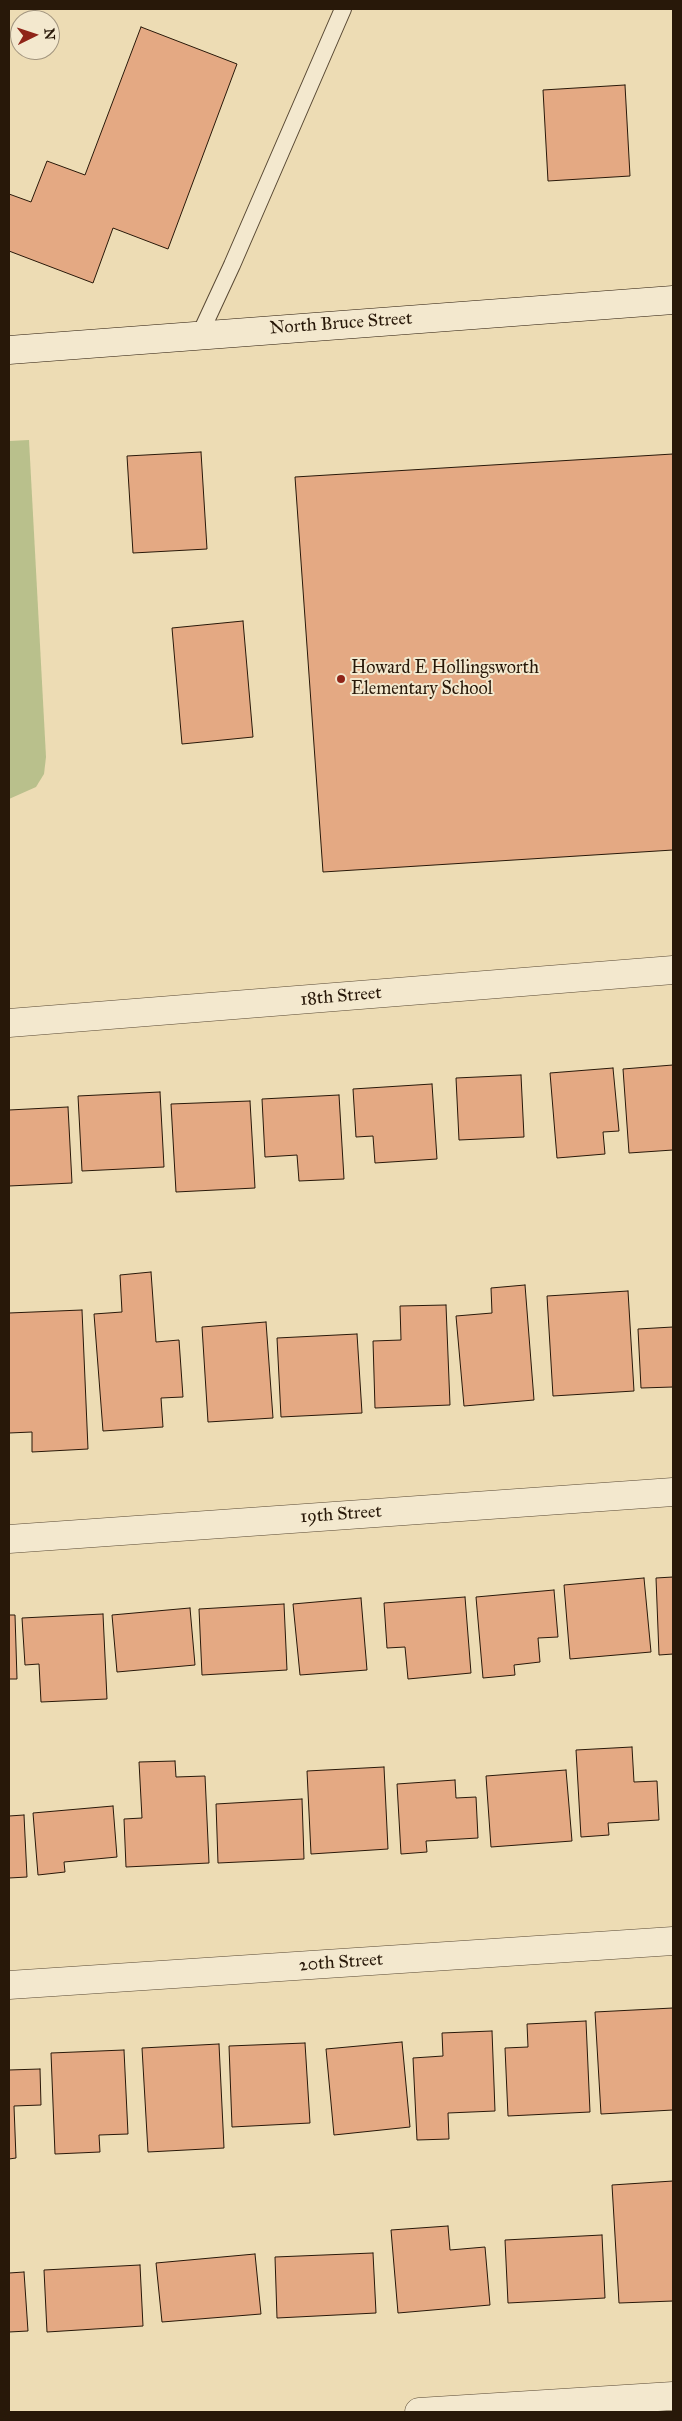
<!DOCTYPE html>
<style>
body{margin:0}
#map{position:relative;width:682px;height:2421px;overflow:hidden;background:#eddcb4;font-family:"IM FELL Great Primer",serif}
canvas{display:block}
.frame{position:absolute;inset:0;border:10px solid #281809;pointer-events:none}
.north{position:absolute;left:10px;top:10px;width:50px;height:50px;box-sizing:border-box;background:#f3e8ce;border:1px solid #a2957f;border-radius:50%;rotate:86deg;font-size:14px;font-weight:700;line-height:20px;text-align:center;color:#281809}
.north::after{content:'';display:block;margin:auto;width:18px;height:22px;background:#8f2418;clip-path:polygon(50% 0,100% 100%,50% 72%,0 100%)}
</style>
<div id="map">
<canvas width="682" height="2421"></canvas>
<div class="frame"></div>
<div class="north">N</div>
</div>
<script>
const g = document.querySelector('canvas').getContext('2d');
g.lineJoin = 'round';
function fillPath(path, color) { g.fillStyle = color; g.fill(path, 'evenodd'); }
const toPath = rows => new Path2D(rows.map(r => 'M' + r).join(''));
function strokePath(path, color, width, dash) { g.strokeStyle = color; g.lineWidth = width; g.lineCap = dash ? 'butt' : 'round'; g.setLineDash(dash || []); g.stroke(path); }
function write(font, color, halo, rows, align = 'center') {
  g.font = font + ' "IM FELL Great Primer",serif'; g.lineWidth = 4; g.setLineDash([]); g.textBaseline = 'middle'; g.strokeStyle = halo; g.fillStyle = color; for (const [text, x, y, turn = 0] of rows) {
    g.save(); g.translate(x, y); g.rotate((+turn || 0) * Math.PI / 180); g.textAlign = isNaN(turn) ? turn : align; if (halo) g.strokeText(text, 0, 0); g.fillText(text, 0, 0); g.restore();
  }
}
const green = toPath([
 [29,440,46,757,44,774,36,787,9,799,9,441]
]);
const building = toPath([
 [141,27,237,64,168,249,113,228,93,283,9,251,9,194,31,202,47,161,85,175,141,27],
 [625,85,630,176,548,181,543,90,625,85],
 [201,452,207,549,133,553,127,456,201,452],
 [673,454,673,850,323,872,295,477,673,454],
 [243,621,253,737,182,744,172,628,243,621],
 [673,1065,673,1150,629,1153,623,1069,673,1065],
 [613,1068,619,1131,603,1132,605,1154,557,1158,550,1073,613,1068],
 [521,1075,524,1137,459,1140,456,1078,521,1075],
 [432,1084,437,1159,375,1163,373,1136,356,1137,353,1089,432,1084],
 [160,1092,164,1167,82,1171,78,1096,160,1092],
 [339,1095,344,1179,299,1181,297,1155,265,1157,262,1099,339,1095],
 [250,1101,255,1188,176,1192,171,1104,250,1101],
 [68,1107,72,1183,9,1186,9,1110,68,1107],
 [151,1272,156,1342,179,1340,183,1397,161,1398,163,1427,103,1431,94,1314,122,1312,120,1275,151,1272],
 [525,1285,534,1400,464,1406,456,1316,492,1313,491,1288,525,1285],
 [628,1291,634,1391,553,1396,547,1296,628,1291],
 [446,1305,450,1405,375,1408,373,1341,401,1340,400,1306,446,1305],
 [82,1310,88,1449,32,1452,32,1432,9,1433,9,1313,82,1310],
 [266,1322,273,1418,208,1422,202,1327,266,1322],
 [673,1327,673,1387,641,1388,638,1329,673,1327],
 [357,1334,362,1413,281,1417,277,1338,357,1334],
 [673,1577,673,1654,659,1655,656,1578,673,1577],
 [644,1578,651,1652,570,1659,564,1585,644,1578],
 [554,1590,558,1637,538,1638,540,1662,514,1665,515,1675,483,1678,476,1597,554,1590],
 [465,1597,471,1673,408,1679,405,1647,387,1648,384,1603,465,1597],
 [361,1598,367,1670,300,1675,293,1604,361,1598],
 [284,1604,287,1670,202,1675,199,1609,284,1604],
 [190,1608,195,1665,117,1672,112,1615,190,1608],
 [103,1614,107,1699,41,1702,39,1664,25,1665,22,1618,103,1614],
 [9,1615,15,1615,17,1679,9,1679,9,1615],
 [632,1747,634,1782,657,1781,659,1820,608,1823,609,1835,581,1837,576,1750,632,1747],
 [175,1761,176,1777,205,1776,209,1863,126,1867,124,1819,142,1818,139,1762,175,1761],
 [384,1767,388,1849,311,1854,307,1771,384,1767],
 [566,1770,572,1841,491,1847,486,1776,566,1770],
 [455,1780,456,1798,476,1797,478,1838,426,1841,427,1852,401,1854,397,1784,455,1780],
 [302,1799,304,1859,218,1863,216,1804,302,1799],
 [113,1806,117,1857,64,1862,65,1872,38,1875,33,1813,113,1806],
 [24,1815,27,1877,9,1878,9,1816,24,1815],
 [673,2008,673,2110,601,2114,595,2012,673,2008],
 [586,2021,590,2112,508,2116,505,2048,528,2047,527,2024,586,2021],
 [492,2031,495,2111,448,2113,449,2139,417,2140,413,2058,443,2056,442,2033,492,2031],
 [402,2042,410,2127,334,2135,326,2049,402,2042],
 [305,2043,310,2123,232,2127,229,2046,305,2043],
 [219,2044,224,2148,148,2152,142,2048,219,2044],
 [124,2050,128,2134,99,2135,100,2152,55,2154,51,2053,124,2050],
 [40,2069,41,2105,14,2106,16,2158,9,2159,9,2070,40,2069],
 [673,2181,673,2301,619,2303,612,2185,673,2181],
 [448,2226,450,2250,485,2247,490,2305,398,2313,391,2230,448,2226],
 [602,2235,605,2298,508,2303,505,2240,602,2235],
 [373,2253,376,2313,277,2318,275,2257,373,2253],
 [255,2254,261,2314,162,2322,156,2263,255,2254],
 [140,2265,143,2326,47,2332,44,2270,140,2265],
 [24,2272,28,2331,9,2332,9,2273,24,2272]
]);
const lane = toPath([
 [200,334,232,265,343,9]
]);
const street = toPath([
 [9,1023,673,970],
 [9,1539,673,1492],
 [9,1985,673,1941],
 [419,2412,673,2396]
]);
const secondary = toPath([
 [9,350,673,300]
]);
const markers = [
 [341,679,5,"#8f2418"]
];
const streetNames = [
 ["North Bruce Street",341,324,-4],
 ["18th Street",341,997,-5],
 ["19th Street",341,1515,-4],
 ["20th Street",341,1963,-4]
];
const poiNames = [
 ["Howard E Hollingsworth",351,669],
 ["Elementary School",351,690]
];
fillPath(green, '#b9c08c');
fillPath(building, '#e4a983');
strokePath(building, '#281809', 1);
strokePath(lane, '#594934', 18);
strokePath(street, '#594934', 29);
strokePath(secondary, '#281809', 29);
strokePath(lane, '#f3e8ce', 16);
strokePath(street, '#f3e8ce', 28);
strokePath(secondary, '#f3e8ce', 28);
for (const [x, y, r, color] of markers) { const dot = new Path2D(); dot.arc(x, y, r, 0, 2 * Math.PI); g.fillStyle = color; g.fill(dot); strokePath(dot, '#f3e8ce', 2); }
write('18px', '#281809', '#f3e8ce', streetNames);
write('18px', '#281809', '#f3e8ce', poiNames, 'left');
</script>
